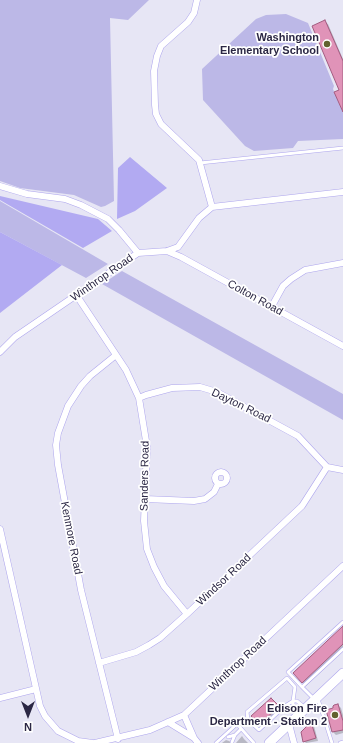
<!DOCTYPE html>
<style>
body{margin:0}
#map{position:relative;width:343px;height:743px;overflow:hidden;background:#e7e6f5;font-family:Helvetica,sans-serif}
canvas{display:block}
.north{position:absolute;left:8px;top:695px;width:40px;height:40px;-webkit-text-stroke:3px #fff;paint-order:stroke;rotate:180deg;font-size:11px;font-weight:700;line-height:16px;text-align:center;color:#2b2744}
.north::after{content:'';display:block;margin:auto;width:14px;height:18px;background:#2b2744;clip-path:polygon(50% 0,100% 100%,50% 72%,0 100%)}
</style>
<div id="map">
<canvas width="343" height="743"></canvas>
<div class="north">N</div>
</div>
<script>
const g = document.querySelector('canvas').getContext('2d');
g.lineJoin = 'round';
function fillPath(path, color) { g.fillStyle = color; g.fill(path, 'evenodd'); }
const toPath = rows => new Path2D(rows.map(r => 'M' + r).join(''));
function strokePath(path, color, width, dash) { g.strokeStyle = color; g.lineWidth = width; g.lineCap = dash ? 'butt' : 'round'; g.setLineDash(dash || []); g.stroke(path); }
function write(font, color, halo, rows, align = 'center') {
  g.font = font + ' Helvetica,sans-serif'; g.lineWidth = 3.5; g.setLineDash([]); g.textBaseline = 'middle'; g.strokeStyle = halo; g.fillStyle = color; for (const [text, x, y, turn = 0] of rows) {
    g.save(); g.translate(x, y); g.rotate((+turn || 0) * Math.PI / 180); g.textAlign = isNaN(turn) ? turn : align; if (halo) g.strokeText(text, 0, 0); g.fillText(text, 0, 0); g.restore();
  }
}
const green = toPath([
 [0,0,149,0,128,20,110,18,114,201,105,206,101,207,74,195,20,188,0,181],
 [286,14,308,23,334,86,333,89,343,112,343,139,298,141,293,148,254,151,245,146,203,100,202,69,256,19,266,15],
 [0,201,108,264,86,278,0,232],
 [122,271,343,394,343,420,102,284]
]);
const forest = toPath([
 [130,157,167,188,135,211,117,219,118,168],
 [0,196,98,219,112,231,83,248,0,200],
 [0,232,62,265,0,313]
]);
const shadow = toPath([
 [325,22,328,24,343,59,343,110,341,91],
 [343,628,343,651,306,686,295,673],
 [271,699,281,709,262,727,252,716],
 [338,705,341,708,343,715,343,733,336,735,333,732,327,710,334,709],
 [311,723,314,726,318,741,306,743,304,741],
 [242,736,244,739,248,743,236,743],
 [226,740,229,741,232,743,222,743]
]);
const building = toPath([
 [325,20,343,61,343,112,334,92,339,90,312,26,325,20],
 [343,626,343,644,302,683,293,673,343,626],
 [271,698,279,706,259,725,251,716,271,698],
 [338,704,343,721,343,730,332,732,326,710,333,708,333,706,334,705,338,704],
 [311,722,316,738,303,742,301,732,311,722]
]);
const service = toPath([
 [200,163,343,148],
 [302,687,288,672,343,622],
 [314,699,302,687,343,649],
 [318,699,332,743],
 [300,713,293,704,293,701,295,687,287,678,247,712,248,720,259,730,285,706,293,701,297,701,304,707],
 [228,737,235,735,241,729],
 [232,742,235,735],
 [216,743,237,724,254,743],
 [340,743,343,742]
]);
const minor = toPath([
 [197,0,194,13,188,22,161,46,157,56,154,71,155,105,156,114,161,124,199,160,212,207],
 [0,186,27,194,65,199,81,205,108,219,119,230,138,253],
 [167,251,181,257,343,346],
 [77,296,126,370,139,398,147,447,144,521,147,549,154,567,164,586,187,614],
 [272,306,283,286,291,279,305,270,343,263],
 [0,352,15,337,138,253,167,251,178,247,199,218,212,207,343,192],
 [116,355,90,376,81,386,68,406,58,433,56,445,58,465,81,590,118,739],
 [139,398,146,395,172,388,200,387,217,392,298,436,327,467],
 [327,467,343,470],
 '215 478a6 6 0 1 1 12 0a6 6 0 1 1-12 0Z',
 [145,499,194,501,205,499,214,492,218,484],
 [0,529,40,706,45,716,58,731,78,741,93,743],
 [99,663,136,652,149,645,160,638,187,614,302,506,327,467],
 [0,698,36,689],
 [184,715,194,738],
 [168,722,194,738,198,743],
 [289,724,294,743],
 [95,743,150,730,184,715,343,566]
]);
const secondary = toPath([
 [269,743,343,673]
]);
const markers = [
 [327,44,4,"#61622f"],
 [335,715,4,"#61622f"]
];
const poiNames = [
 ["Washington",319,38],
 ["Elementary School",319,51],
 ["Edison Fire",327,709],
 ["Department - Station 2",327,722]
];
const streetNames = [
 ["Winthrop Road",102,278,-35],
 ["Colton Road",255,298,29],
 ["Dayton Road",241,406,26],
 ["Sanders Road",145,476,-89],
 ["Kenmore Road",71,538,79],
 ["Windsor Road",224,580,-43],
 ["Winthrop Road",238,664,-43]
];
fillPath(green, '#bcb8e7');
fillPath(forest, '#b2aaf2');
fillPath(shadow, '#0003');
fillPath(building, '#e093b8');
strokePath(building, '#a35c80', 1);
strokePath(service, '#ada5ed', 4);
strokePath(minor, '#ada5ed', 7);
strokePath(secondary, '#ada5ed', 10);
strokePath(service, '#fff', 3);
strokePath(minor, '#fff', 6);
strokePath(secondary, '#fff', 9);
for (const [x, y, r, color] of markers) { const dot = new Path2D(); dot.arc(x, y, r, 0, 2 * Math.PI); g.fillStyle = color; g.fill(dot); strokePath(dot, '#fff', 1.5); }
write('bold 11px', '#2b2744', '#fff', poiNames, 'right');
write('11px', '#2b2744', '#fff', streetNames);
</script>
